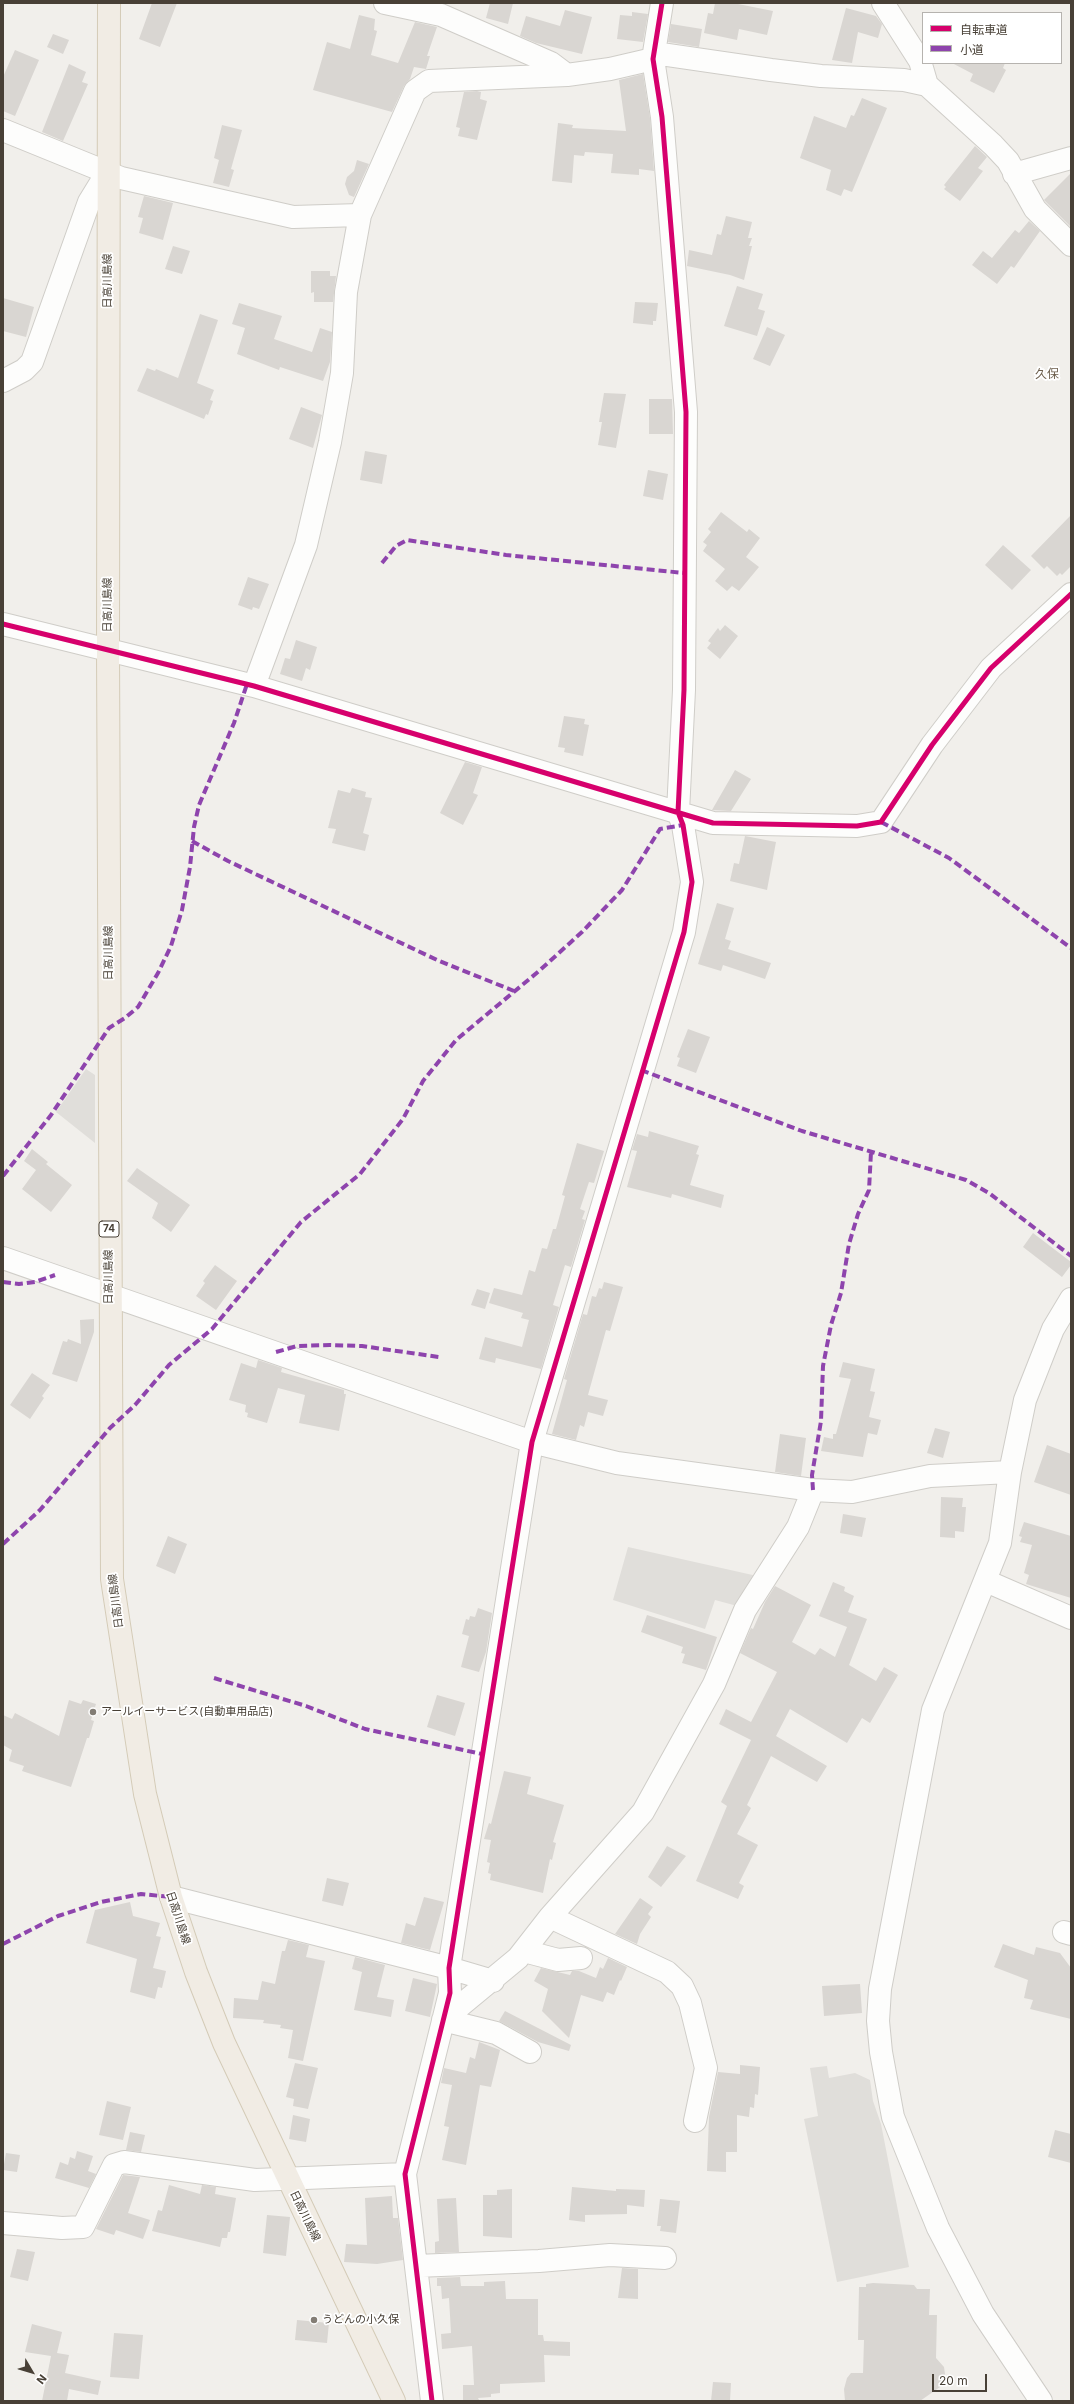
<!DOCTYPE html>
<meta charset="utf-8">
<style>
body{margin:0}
#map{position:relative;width:1074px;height:2404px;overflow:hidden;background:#f1efeb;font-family:Inter,"Noto Sans JP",sans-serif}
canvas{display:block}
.frame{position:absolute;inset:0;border:4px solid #484036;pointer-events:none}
.legend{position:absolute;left:922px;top:12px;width:140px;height:52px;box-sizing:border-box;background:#fff;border:1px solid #b6b3af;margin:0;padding:5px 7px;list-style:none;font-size:12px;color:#484036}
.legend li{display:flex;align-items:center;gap:8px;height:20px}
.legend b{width:20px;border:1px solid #b6b3af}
.north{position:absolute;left:12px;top:2352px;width:40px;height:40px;-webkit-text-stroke:3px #fff;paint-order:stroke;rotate:128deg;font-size:11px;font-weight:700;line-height:16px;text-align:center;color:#484036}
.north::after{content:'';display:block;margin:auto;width:14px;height:18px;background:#484036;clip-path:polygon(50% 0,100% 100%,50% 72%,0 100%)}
.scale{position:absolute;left:932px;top:2374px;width:55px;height:18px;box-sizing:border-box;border:2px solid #484036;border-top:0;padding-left:5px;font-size:12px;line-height:14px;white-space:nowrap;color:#484036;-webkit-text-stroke:3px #fff;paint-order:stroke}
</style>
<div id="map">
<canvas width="1074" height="2404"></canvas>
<div class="frame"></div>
<ul class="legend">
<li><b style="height:5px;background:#d6006c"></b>自転車道</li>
<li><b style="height:5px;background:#8e44ad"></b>小道</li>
</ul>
<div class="north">N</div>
<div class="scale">20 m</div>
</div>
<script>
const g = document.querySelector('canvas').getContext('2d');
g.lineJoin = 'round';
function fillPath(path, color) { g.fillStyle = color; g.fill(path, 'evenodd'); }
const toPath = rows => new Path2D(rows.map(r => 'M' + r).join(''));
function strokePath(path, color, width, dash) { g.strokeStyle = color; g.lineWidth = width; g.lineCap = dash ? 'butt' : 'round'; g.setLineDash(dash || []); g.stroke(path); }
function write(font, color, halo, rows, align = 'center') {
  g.font = font + ' Inter,"Noto Sans JP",sans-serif'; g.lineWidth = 3.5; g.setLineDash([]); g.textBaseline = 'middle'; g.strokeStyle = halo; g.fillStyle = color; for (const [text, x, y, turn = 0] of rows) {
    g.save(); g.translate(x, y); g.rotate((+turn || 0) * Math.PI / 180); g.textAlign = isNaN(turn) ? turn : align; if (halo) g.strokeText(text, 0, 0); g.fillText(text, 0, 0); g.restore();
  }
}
const parking = toPath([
 [86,1069,95,1075,95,1143,56,1112],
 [628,1547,757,1576,741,1607,715,1600,705,1629,613,1600],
 [827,2066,829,2078,855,2073,870,2080,873,2101,881,2124,909,2267,837,2282,804,2119,818,2116,810,2068]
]);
const building = toPath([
 [152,3,177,3,160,47,139,39],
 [490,3,513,3,508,24,486,18],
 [715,3,733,3,773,11,767,35,739,29,737,40,704,33,708,13,713,14],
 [846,8,876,16,882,24,878,38,858,32,852,63,832,60],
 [565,10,592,17,582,54,536,43,520,36,526,16,560,26],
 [632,12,648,14,643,42,617,39,620,15,632,16],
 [359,15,375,19,374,30,377,31,371,55,398,63,415,22,437,27,427,56,430,56,426,69,414,67,410,79,404,86,392,112,313,90,327,42,350,49],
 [671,24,702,29,699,47,668,42],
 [53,34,69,40,63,54,47,47],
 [15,50,39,60,15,116,3,111,3,77],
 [952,63,1005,63,1003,68,1006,70,994,93,970,81,973,74],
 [69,64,86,72,82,82,88,84,63,141,42,132],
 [643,74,650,118,654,171,639,169,639,175,611,173,613,154,585,152,584,156,574,155,572,183,552,181,558,123,573,125,572,128,626,131,619,80],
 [477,91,481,92,480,99,487,101,477,140,458,136,460,128,456,127,464,92],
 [862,98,887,108,852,192,844,189,841,196,826,190,831,170,800,158,814,116,846,128,851,115,854,116],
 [222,125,242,130,231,169,234,170,229,187,213,183,219,160,214,158],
 [975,146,987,157,978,168,983,171,960,201,944,189,946,187,944,185],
 [357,160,369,164,354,197,349,195,345,184,347,177,354,171],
 [1071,173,1071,227,1044,200],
 [144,196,173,203,163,240,139,233,143,218,138,217],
 [726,216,752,222,748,238,752,238,749,246,752,246,744,280,730,275,687,266,689,250,712,255,717,234,721,235],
 [1029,221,1040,231,1014,268,1011,266,997,284,972,265,983,251,992,258,1015,230,1019,233],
 [173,246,190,251,182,274,165,269],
 [311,271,330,271,330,276,336,276,333,302,314,302,314,292,311,293],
 [737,286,763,294,758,309,765,311,757,336,724,326],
 [3,298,34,307,26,337,3,331],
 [635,302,658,303,656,321,653,321,653,325,633,323],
 [239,303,282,316,274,339,312,352,320,328,332,332,330,362,323,381,280,367,279,370,237,354,245,328,232,324],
 [200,314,218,320,197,383,214,390,210,400,213,401,208,415,206,414,204,419,137,391,147,368,155,371,156,369,178,378],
 [767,327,785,335,770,366,753,359],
 [604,393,626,394,616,448,598,445,602,422,599,422],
 [649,399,672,399,673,434,649,434],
 [301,407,322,415,313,448,289,439],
 [365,451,387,455,382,484,360,480],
 [648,470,668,474,663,500,643,496],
 [721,512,747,532,749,529,760,538,746,557,759,567,739,591,732,586,727,591,715,581,725,569,703,551,707,545,703,542,711,532,708,529],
 [1071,515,1071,566,1062,575,1060,573,1057,576,1047,566,1044,569,1031,556],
 [1003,545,1031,570,1012,590,985,565],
 [248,577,269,584,259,609,253,607,252,610,238,605],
 [725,625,738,636,720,659,707,648,711,643,708,641,718,628,720,631],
 [296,640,317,647,310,670,306,668,302,681,280,674,285,658,290,659],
 [564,716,585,719,584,724,589,725,583,756,564,752,565,748,558,747],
 [465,762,482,767,473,793,478,795,463,825,440,813],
 [735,770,751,779,731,811,712,810],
 [352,788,366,792,365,797,372,798,363,833,369,835,365,851,332,843,336,829,328,828,338,790,350,793],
 [745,836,776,842,767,890,730,881,734,863,739,864],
 [717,903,734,908,725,939,731,941,728,949,771,963,765,979,723,965,721,971,698,964],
 [688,1029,710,1037,696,1073,677,1066,680,1058,677,1057],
 [649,1131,699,1146,696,1154,699,1155,690,1185,724,1195,721,1208,672,1194,671,1198,627,1187,637,1151,632,1150,637,1134,648,1137],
 [577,1143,604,1151,594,1183,589,1182,580,1209,585,1211,582,1219,585,1220,571,1267,565,1265,553,1305,559,1307,541,1369,496,1358,495,1363,479,1359,485,1337,522,1347,529,1320,521,1318,523,1313,489,1303,494,1288,522,1295,529,1270,535,1272,542,1248,547,1249,553,1229,556,1229,565,1196,562,1195],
 [32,1149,48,1162,46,1164,72,1185,51,1212,22,1189,36,1170,24,1161],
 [137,1168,190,1205,171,1232,152,1218,158,1203,127,1181],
 [1033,1233,1071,1262,1071,1265,1062,1277,1023,1247],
 [215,1265,237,1281,216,1310,196,1296,205,1283,203,1281],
 [604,1282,623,1287,610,1331,606,1330,588,1395,608,1400,603,1416,588,1412,584,1427,580,1425,576,1440,552,1434,567,1380,564,1379,583,1314,587,1315,592,1296,596,1297,599,1288,602,1289],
 [477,1289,490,1293,485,1309,471,1305],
 [94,1319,94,1332,77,1382,52,1374,63,1341,67,1342,68,1339,81,1344,80,1320],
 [258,1360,282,1368,281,1372,344,1390,344,1394,346,1394,339,1431,299,1423,305,1395,278,1388,267,1423,247,1417,248,1413,245,1412,246,1405,229,1400,241,1363,256,1368],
 [843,1362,875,1369,870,1391,875,1392,869,1417,881,1420,877,1435,868,1433,863,1457,821,1451,824,1437,833,1439,833,1434,836,1434,851,1379,839,1377],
 [32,1373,50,1385,42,1396,44,1398,30,1419,10,1405],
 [935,1428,950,1432,943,1458,927,1453],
 [780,1434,806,1438,801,1476,775,1472],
 [1047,1445,1071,1454,1071,1495,1034,1482],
 [941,1497,963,1498,962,1507,966,1507,964,1532,955,1531,955,1538,940,1537],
 [843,1514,866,1518,862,1537,840,1533],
 [1024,1522,1071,1536,1071,1598,1026,1584,1029,1575,1024,1573,1032,1545,1020,1542,1022,1537,1019,1536],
 [168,1536,187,1544,175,1574,156,1566],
 [833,1582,845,1587,844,1591,854,1596,848,1612,867,1619,849,1665,876,1681,884,1667,898,1675,870,1723,862,1718,847,1743,790,1709,776,1736,827,1766,817,1782,771,1756,747,1805,751,1808,737,1834,758,1845,739,1883,744,1886,738,1899,696,1881,727,1806,721,1802,751,1740,719,1724,726,1709,751,1722,777,1672,740,1653,751,1628,753,1629,765,1602,775,1586,811,1605,792,1642,815,1655,820,1648,835,1657,847,1627,819,1616],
 [478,1608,492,1613,486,1652,479,1672,461,1667,469,1636,462,1634,466,1619,469,1620,470,1616,475,1617],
 [647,1615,717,1637,706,1670,682,1663,685,1654,681,1653,683,1647,641,1632],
 [437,1695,465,1703,455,1736,427,1727],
 [69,1700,81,1704,83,1700,96,1704,91,1720,94,1721,89,1738,87,1738,71,1787,22,1771,24,1766,9,1761,12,1750,3,1745,3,1715,12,1719,15,1713,59,1736],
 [504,1771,531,1777,527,1794,564,1805,553,1842,556,1843,552,1860,550,1859,543,1893,490,1880,491,1874,488,1873,490,1863,487,1862,491,1840,484,1839,489,1823,491,1824],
 [667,1846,686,1856,661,1887,648,1877],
 [327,1878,349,1883,343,1906,322,1901],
 [424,1897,444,1902,430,1950,401,1943,406,1923,415,1926],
 [640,1898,653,1907,648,1914,651,1917,640,1934,637,1944,615,1934],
 [130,1902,133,1916,160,1923,156,1936,161,1937,153,1968,166,1971,162,1988,158,1987,155,1999,130,1992,137,1959,86,1943,95,1910],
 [288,1940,309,1945,306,1957,325,1961,303,2061,288,2058,293,2030,280,2028,281,2025,263,2023,264,2020,233,2018,234,1998,258,2000,262,1981,275,1984,282,1951,285,1951],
 [1003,1944,1034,1955,1036,1947,1060,1953,1071,1968,1071,2019,1030,2009,1033,2000,1024,1998,1028,1980,994,1967],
 [355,1957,385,1965,377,1997,394,2000,391,2017,354,2010,362,1972,352,1969],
 [608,1958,627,1967,621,1981,620,1980,614,1995,607,1992,603,2002,581,1995,569,2038,542,2011,548,1989,534,1981,541,1968,570,1975,572,1971,579,1971,596,1978,600,1967,603,1969],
 [413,1978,437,1984,430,2017,405,2011],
 [860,1984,862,2013,824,2016,822,1986],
 [505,2011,571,2045,569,2051,538,2042,499,2021],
 [479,2042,500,2050,491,2087,480,2085,466,2165,442,2160,449,2127,444,2126,452,2085,441,2083,444,2068,466,2073,470,2057,475,2059],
 [295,2063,318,2068,308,2109,293,2106,294,2099,286,2097],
 [740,2065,760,2067,758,2095,755,2094,754,2108,750,2107,749,2117,737,2115,737,2152,726,2152,726,2172,707,2171,709,2117,718,2072,740,2074],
 [107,2101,131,2107,123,2140,99,2135],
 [293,2115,310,2119,306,2142,289,2139],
 [1055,2130,1071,2134,1071,2163,1048,2157],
 [130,2132,145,2135,141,2152,126,2150],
 [77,2151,93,2156,88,2171,96,2174,89,2188,55,2178,60,2162,68,2165,70,2157,75,2159],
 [6,2153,20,2155,17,2172,3,2170],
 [123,2175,140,2177,128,2213,150,2220,143,2239,116,2230,114,2235,96,2229],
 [169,2185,200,2194,202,2185,216,2187,215,2194,236,2198,230,2232,228,2232,227,2238,222,2238,220,2247,152,2231,158,2210,162,2211],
 [572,2187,616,2191,616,2189,645,2190,644,2207,627,2205,627,2214,585,2215,585,2222,569,2220],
 [512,2189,512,2238,483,2236,483,2195,497,2195,497,2190],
 [392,2196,393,2218,398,2218,403,2260,377,2264,344,2262,346,2244,367,2245,365,2198],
 [456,2198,459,2252,435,2253,435,2242,439,2241,437,2199],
 [660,2199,680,2201,676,2233,660,2231,661,2226,657,2226],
 [267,2215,290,2217,286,2256,263,2253],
 [17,2249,35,2252,28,2281,10,2277],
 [622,2268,638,2269,638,2299,618,2298],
 [460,2277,461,2286,484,2286,484,2282,505,2281,506,2299,538,2299,538,2335,543,2335,544,2341,570,2342,570,2356,544,2355,545,2382,500,2384,500,2393,491,2394,491,2397,478,2398,479,2400,463,2401,463,2385,474,2385,472,2346,442,2349,441,2334,451,2333,449,2298,442,2299,441,2286,437,2286,437,2278],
 [873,2283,914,2285,917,2289,930,2289,929,2315,937,2315,936,2358,944,2367,945,2374,940,2387,920,2401,845,2401,844,2389,847,2378,851,2373,863,2373,864,2340,858,2340,859,2287,866,2287,866,2284],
 [297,2320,329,2323,327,2343,295,2340],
 [32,2324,62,2332,57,2353,69,2355,65,2373,101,2381,98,2395,69,2389,67,2401,42,2401,51,2356,25,2352],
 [114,2333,143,2335,139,2379,110,2377],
 [713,2382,731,2383,730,2401,711,2401]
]);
const minor = toPath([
 [385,3,441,15,551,63,567,75],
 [883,3,920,61,927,85,993,145,1008,161,1035,209,1071,245],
 [654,53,771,70,821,76,904,80,927,85],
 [3,130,121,178,293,217,360,215],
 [1014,174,1071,158],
 [3,381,24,370,32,362,89,202,108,171],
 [3,624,254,686,713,823,857,826,881,822,932,745,991,668,1071,594],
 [254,686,306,545,330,442,342,373,346,292,360,215,415,91,429,81,567,75,610,69,653,59],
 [3,1258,532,1442,617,1463,813,1490,852,1492,930,1476,1010,1472],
 [986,1581,1071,1618],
 [171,1897,449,1968,493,1981],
 [550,1917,667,1972,682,1986,690,2003,706,2068,695,2121],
 [1064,1932,1071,1934],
 [524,1951,558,1960,581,1958],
 [443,2020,518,1958,550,1917,643,1812,714,1684,745,1610,798,1527,813,1490],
 [443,2020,496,2033,530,2052],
 [3,2223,62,2228,83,2227,114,2165,124,2162,255,2180,405,2174],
 [416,2266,539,2261,610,2255,665,2258],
 [432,2401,405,2174,450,1993,449,1968,461,1891,532,1442,684,932,692,882,683,825,678,812,684,690,686,412,662,117,653,59,662,3],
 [1041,2401,983,2314,938,2228,893,2117,881,2052,878,2021,880,1989,933,1710,1000,1543,1010,1472,1025,1400,1053,1329,1071,1299]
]);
const major = toPath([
 [109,3,108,649,112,1579,145,1794,171,1897,196,1972,224,2043,394,2401]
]);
const quiet = toPath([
 [382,563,396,546,407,540,506,555,684,573],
 [881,822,949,858,1071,948],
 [192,841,228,861,437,960,514,991],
 [641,1070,802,1131,966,1180,989,1193,1071,1256],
 [3,1176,51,1115,109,1028,125,1018,138,1007,158,973,171,946,182,910,190,867,194,827,199,805,234,723,247,684],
 [3,1282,19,1284,35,1282,55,1275],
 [276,1352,297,1346,330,1345,362,1346,439,1357],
 [813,1490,812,1475,821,1421,823,1366,831,1325,841,1293,849,1244,858,1214,869,1190,871,1152],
 [3,1544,40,1510,110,1428,135,1405,169,1365,212,1329,301,1222,360,1174,403,1119,423,1081,456,1040,539,971,582,932,622,890,660,829,683,825],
 [214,1678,306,1706,365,1729,482,1754],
 [3,1944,58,1916,101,1902,141,1894,171,1897]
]);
const cycleway = toPath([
 [3,624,254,686,713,823,857,826,881,822,932,745,991,668,1071,594],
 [432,2401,405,2174,450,1993,449,1968,461,1891,532,1442,684,932,692,882,683,825,678,812,684,690,686,412,662,117,653,59,662,3]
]);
const markers = [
 [93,1712,4,"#837d75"],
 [314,2320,4,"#837d75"]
];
const shields = [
 [109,1229,20]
];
const shieldNames = [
 ["74",109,1229]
];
const streetNames = [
 ["日高川島線",108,281,-90],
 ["日高川島線",108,605,-90],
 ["日高川島線",109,953,-90],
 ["日高川島線",109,1277,-90],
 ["日高川島線",116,1601,-97],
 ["日高川島線",178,1918,72],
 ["日高川島線",305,2216,64]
];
const poiNames = [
 ["アールイーサービス(自動車用品店)",101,1712],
 ["うどんの小久保",322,2320]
];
const neighbourhoodNames = [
 ["久保",1047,374]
];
fillPath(parking, '#e0deda');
fillPath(building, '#d9d6d2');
strokePath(minor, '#cfcdc8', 24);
strokePath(major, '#d4cbb7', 24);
strokePath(minor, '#fdfdfc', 22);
strokePath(major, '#f1ece4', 22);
strokePath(quiet, '#8e44ad', 4, [8, 4]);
strokePath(cycleway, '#d6006c', 5);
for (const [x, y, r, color] of markers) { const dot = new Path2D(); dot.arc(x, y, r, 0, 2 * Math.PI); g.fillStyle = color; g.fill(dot); strokePath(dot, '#fff', 1.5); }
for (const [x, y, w] of shields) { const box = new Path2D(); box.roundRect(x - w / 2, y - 8, w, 16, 3); g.fillStyle = '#fff'; g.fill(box); strokePath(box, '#484036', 1); }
write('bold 10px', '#484036', null, shieldNames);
write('11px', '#484036', '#fff', streetNames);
write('11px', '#484036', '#fff', poiNames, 'left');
write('12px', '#6c5e4c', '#fff', neighbourhoodNames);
</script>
